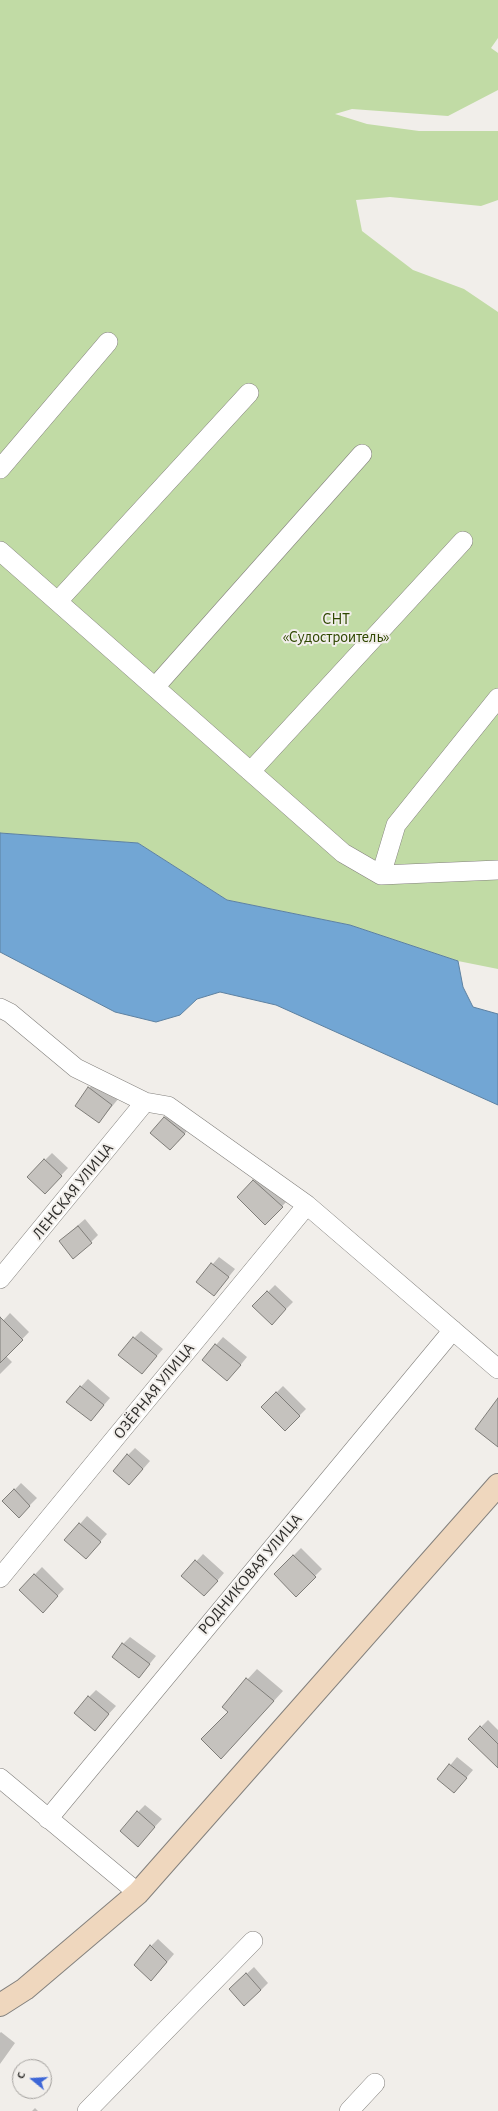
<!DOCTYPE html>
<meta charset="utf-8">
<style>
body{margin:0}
#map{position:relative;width:498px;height:2111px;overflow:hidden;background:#f1eeea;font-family:"Alegreya Sans",sans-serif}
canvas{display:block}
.north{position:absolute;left:12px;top:2059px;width:40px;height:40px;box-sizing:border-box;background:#f1eeea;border:1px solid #a3a09d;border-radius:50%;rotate:288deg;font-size:11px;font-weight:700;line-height:16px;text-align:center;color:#2d2c2a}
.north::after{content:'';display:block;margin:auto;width:14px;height:18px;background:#3d66d7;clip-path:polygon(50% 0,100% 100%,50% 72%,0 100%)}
</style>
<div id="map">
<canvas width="498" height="2111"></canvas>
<div class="north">С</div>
</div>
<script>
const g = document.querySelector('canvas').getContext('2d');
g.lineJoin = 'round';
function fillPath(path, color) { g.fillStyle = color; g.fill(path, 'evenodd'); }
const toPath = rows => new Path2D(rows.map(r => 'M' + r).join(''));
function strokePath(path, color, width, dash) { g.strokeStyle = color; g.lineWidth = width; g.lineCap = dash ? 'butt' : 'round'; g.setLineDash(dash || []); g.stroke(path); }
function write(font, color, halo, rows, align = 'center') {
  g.font = font + ' "Alegreya Sans",sans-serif'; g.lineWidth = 4; g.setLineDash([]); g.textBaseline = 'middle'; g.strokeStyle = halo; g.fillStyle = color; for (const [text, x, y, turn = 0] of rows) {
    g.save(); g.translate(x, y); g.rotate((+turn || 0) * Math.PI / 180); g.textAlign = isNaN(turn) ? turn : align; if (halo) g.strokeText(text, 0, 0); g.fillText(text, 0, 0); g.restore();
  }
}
const green = toPath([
 [0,0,498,0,498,38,491,48,498,53,498,90,448,116,352,109,335,114,367,124,419,131,498,131,498,200,481,206,390,197,356,200,362,231,413,270,464,289,498,312,498,969,458,961,350,925,227,900,138,843,0,833]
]);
const water = toPath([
 [0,833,138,843,227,900,350,925,458,961,463,987,473,1007,498,1014,498,1105,276,1005,220,992,197,999,180,1015,156,1022,115,1012,0,952,0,833]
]);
const shadow = toPath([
 [96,1081,119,1098,99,1122,89,1088],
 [172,1110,191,1126,178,1142,151,1133],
 [52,1153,68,1168,52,1185,45,1160],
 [261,1174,289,1199,265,1224,238,1197],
 [85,1219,98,1235,91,1242,60,1241],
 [219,1257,235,1269,214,1295,197,1282],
 [275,1285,293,1302,279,1316,254,1306],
 [10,1313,29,1332,6,1356,12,1362,0,1374,0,1324],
 [141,1331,163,1349,142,1373,134,1338],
 [223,1337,247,1357,234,1373,203,1360],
 [88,1379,110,1398,91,1420,68,1401],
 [283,1386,306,1409,285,1430,262,1407],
 [135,1448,150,1461,136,1477,128,1455],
 [21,1483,37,1498,19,1516,4,1501],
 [87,1516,107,1534,93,1550,66,1540],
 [301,1548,322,1569,296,1595,275,1574],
 [203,1554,224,1573,211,1588,183,1576],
 [42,1567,64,1589,43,1611,20,1590],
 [130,1637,156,1656,139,1677,123,1644],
 [257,1669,283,1691,231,1748,229,1712,223,1706],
 [96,1690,116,1706,95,1729,89,1697],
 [488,1720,498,1730,498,1758,469,1739],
 [457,1757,473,1770,461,1784,439,1779],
 [145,1805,162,1819,138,1845,138,1812],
 [158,1939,174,1954,158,1973,151,1946],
 [254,1967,268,1983,261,1990,238,1982],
 [1,2032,15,2043,0,2064,0,2033],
 [35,2108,38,2111,32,2111]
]);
const building = toPath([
 [88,1087,112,1105,99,1123,75,1106,88,1087],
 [164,1117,185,1134,170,1150,150,1133,164,1117],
 [44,1159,62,1176,45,1194,27,1177,44,1159],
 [253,1180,283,1207,265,1225,237,1197,253,1180],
 [78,1226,92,1243,73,1259,59,1241,78,1226],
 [211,1263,229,1277,214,1296,196,1282,211,1263],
 [267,1291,286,1309,272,1325,252,1306,267,1291],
 [0,1317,23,1340,0,1363,0,1317],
 [133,1337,157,1356,142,1374,118,1355,133,1337],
 [215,1344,241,1365,227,1381,202,1360,215,1344],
 [80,1386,104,1405,91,1421,66,1402,80,1386],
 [276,1392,300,1416,285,1431,261,1407,276,1392],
 [498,1398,498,1447,475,1429,498,1398],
 [127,1454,143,1469,129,1485,113,1471,127,1454],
 [14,1489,30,1506,19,1518,2,1501,14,1489],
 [79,1523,101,1542,86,1559,64,1540,79,1523],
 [293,1555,316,1577,296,1597,274,1574,293,1555],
 [195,1560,218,1581,204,1596,181,1576,195,1560],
 [34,1574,58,1596,43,1613,19,1590,34,1574],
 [122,1643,150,1664,139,1678,112,1657,122,1643],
 [246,1678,274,1701,221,1759,201,1739,228,1712,222,1707,246,1678],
 [88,1696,109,1714,95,1731,74,1713,88,1696],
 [480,1726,498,1744,498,1768,468,1739,480,1726],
 [449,1764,467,1778,454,1793,437,1779,449,1764],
 [137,1811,155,1827,138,1847,120,1831,137,1811],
 [150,1945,167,1962,151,1981,134,1965,150,1945],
 [246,1973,261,1990,244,2006,229,1989,246,1973]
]);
const street = toPath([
 [0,469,108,342],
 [0,551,343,853,381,875,498,870],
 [58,601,249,393],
 [155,687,362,454],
 [251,771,463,541],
 [381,875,396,825,498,698],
 [0,1008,10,1013,76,1068,145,1102,168,1106,307,1205,498,1369],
 [0,1279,145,1102],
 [0,1578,307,1205],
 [0,1778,138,1893],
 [48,1819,453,1330],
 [87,2111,253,1941],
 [349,2111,375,2083]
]);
const secondary = toPath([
 [0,2005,25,1989,138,1893,498,1485]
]);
const parkNames = [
 ["СНТ",336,619],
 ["«Судостроитель»",336,637]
];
const streetNames = [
 ["ЛЕНСКАЯ УЛИЦА",73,1191,-51],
 ["ОЗЁРНАЯ УЛИЦА",154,1391,-51],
 ["РОДНИКОВАЯ УЛИЦА",250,1574,-50]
];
fillPath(green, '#c1dba5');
fillPath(water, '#72a6d4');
strokePath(water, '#5d81a1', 1);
fillPath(shadow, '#0003');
fillPath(building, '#c5c2be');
strokePath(building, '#7f7d79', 1);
strokePath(street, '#83807d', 20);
strokePath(secondary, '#83807d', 24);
strokePath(street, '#fff', 19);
strokePath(secondary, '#efd7be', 22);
write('16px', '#2f4701', '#f1eeea', parkNames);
write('16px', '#2d2c2a', '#f1eeea', streetNames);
</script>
